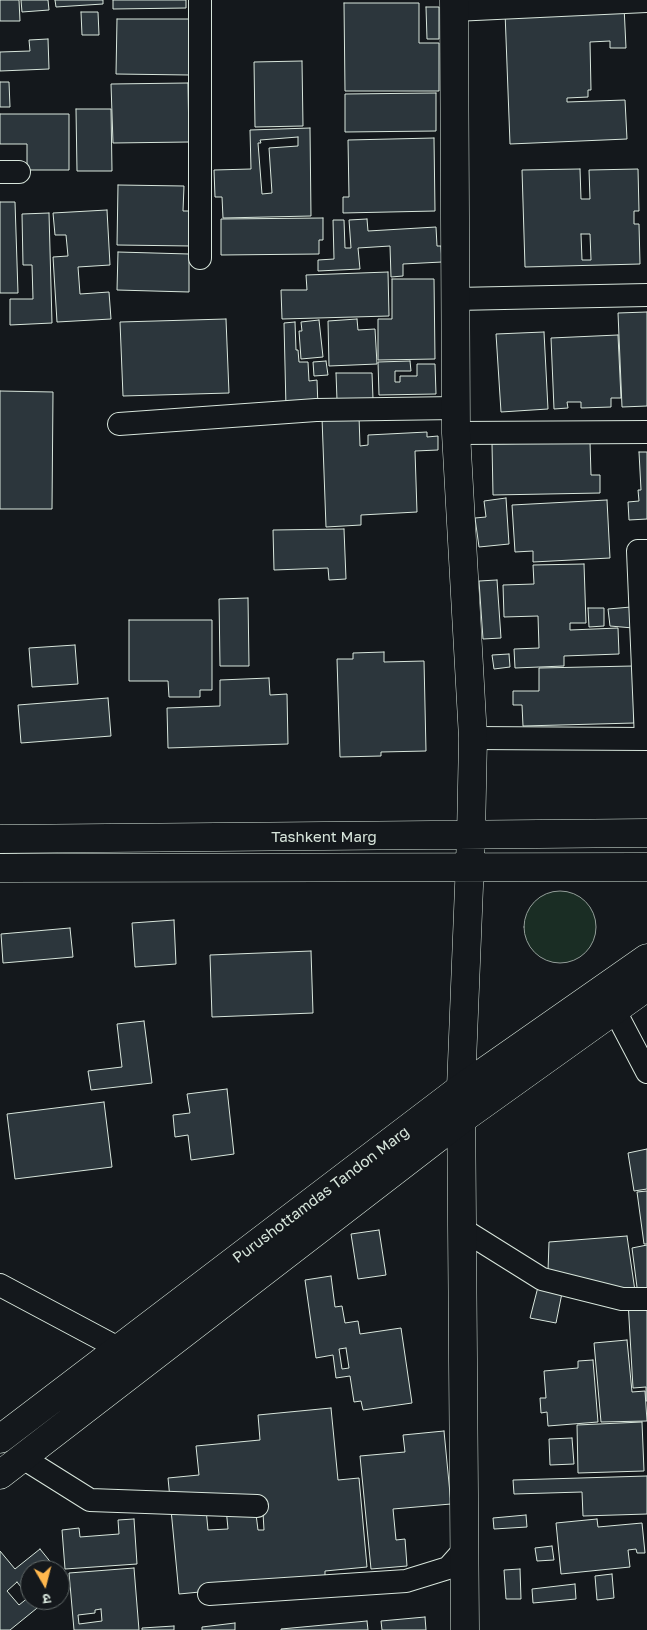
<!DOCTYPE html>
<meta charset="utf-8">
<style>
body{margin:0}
#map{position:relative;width:647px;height:1630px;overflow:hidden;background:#14181c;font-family:"Golos Text","Noto Sans Devanagari",sans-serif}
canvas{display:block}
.north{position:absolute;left:20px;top:1560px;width:50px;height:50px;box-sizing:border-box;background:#14181c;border:1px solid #626a69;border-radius:50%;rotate:172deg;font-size:14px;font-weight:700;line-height:20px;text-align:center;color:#d8e6dc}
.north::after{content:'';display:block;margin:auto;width:18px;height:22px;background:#ffb74d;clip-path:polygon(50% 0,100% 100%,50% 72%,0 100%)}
</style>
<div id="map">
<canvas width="647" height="1630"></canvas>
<div class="north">उ</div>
</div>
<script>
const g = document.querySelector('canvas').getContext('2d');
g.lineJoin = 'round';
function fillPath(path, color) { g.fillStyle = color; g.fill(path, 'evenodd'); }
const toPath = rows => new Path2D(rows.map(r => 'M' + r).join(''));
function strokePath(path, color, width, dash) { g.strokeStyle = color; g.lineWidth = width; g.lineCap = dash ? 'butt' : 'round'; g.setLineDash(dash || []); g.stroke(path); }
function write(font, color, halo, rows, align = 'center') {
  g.font = font + ' "Golos Text",sans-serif'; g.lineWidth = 4; g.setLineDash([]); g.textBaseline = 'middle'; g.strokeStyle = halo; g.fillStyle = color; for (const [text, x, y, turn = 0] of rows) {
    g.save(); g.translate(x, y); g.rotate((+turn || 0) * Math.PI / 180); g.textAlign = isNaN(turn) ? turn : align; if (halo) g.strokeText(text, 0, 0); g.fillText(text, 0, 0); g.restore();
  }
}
const green = toPath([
 '524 927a36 36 0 1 1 72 0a36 36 0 1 1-72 0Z'
]);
const building = toPath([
 [0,0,19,0,20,21,0,21,0,0],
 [21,0,48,0,49,10,22,12,21,0],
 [55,0,103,0,103,4,56,7,55,0],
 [113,0,186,0,186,8,113,9,113,0],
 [344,3,419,3,419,43,439,43,439,91,345,91,344,3],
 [624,6,626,48,610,48,610,41,590,42,591,90,588,90,588,97,567,98,567,102,625,100,627,139,510,144,505,12,624,6],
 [426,7,439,7,439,39,427,39,426,7],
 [81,12,98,12,99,35,82,35,81,12],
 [117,19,190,19,189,75,116,74,117,19],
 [48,39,49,69,0,71,0,52,30,51,29,40,48,39],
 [302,61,303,126,255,127,254,62,302,61],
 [0,82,9,82,10,107,0,107,0,82],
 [188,83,189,142,113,143,111,84,188,83],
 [436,93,436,131,345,132,345,94,436,93],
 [76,109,111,109,112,171,77,171,76,109],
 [0,114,69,114,69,170,27,170,27,144,0,144,0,114],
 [310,128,311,216,223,218,222,197,215,197,214,170,251,169,250,130,310,128],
 [298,137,298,146,269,148,272,193,262,194,258,143,261,143,260,140,298,137],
 [434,138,435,211,343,213,343,197,349,197,348,140,434,138],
 [580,169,581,199,590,199,589,170,638,169,639,211,634,211,634,224,639,224,640,264,525,267,522,170,580,169],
 [581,234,590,234,591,260,582,260,581,234],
 [118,185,184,186,183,211,192,211,191,246,117,245,118,185],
 [0,202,15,202,18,293,0,293,0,202],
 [107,210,110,265,78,267,80,294,109,292,111,319,57,322,53,257,68,256,66,235,55,235,53,213,107,210],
 [49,213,52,323,10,325,10,299,33,299,32,265,23,265,22,214,49,213],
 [323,218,323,240,319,240,319,254,221,255,221,219,323,218],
 [367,219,368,231,436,227,437,246,441,246,442,262,403,264,403,276,391,277,390,246,358,248,360,269,318,271,318,260,334,259,333,220,344,220,345,248,351,248,349,220,367,219],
 [118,252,189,254,189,292,117,290,118,252],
 [388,272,389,316,282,319,281,290,307,290,306,275,388,272],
 [392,279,434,279,435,359,378,360,378,319,392,319,392,279],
 [647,312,647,406,622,407,618,313,647,312],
 [226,319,229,393,123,396,120,322,226,319],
 [357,319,358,330,375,329,377,364,329,366,328,321,357,319],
 [319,320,323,357,301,359,299,331,302,331,301,322,319,320],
 [295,322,296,350,298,350,299,362,308,362,309,381,317,380,318,407,286,408,284,323,295,322],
 [544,332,548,409,501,412,496,334,544,332],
 [618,335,621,398,611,398,611,407,581,408,581,402,567,402,568,408,554,409,551,338,618,335],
 [326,361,328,375,314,376,313,362,326,361],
 [410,361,411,371,395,371,395,382,400,382,400,376,417,376,417,364,435,364,436,394,379,395,378,362,410,361],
 [336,373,372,373,373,399,337,400,336,373],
 [0,391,53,392,52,509,0,509,0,391],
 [359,416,360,446,368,445,368,435,427,432,427,437,438,436,438,450,415,451,417,512,361,515,361,525,326,527,322,418,359,416],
 [590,442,591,475,600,475,600,493,493,495,492,444,590,442],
 [639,452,647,452,647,519,629,520,628,502,639,501,638,490,641,490,639,452],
 [506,498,509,544,479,547,475,518,486,517,484,501,506,498],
 [607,500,610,558,533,562,533,551,515,552,512,505,607,500],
 [344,529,346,579,329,580,328,568,274,570,273,530,344,529],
 [584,564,586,623,570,623,570,630,618,628,619,654,564,656,564,666,515,668,514,649,539,648,538,616,504,617,503,585,534,584,533,565,584,564],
 [497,580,501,638,483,639,479,581,497,580],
 [248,598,249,666,220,666,219,599,248,598],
 [631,607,633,628,610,626,608,609,631,607],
 [588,608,604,608,604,626,589,627,588,608],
 [129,620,212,620,212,690,200,690,200,697,169,697,168,681,129,681,129,620],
 [75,645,78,684,32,687,29,648,75,645],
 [384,652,384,662,424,661,426,751,381,752,381,756,340,757,337,659,353,659,353,653,384,652],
 [509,654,510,667,494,669,492,655,509,654],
 [633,666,634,723,523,726,522,705,513,705,513,691,539,691,539,668,633,666],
 [269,678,270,695,287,694,288,744,168,748,167,708,220,706,220,680,269,678],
 [108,698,111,736,21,743,18,705,108,698],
 [174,920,176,964,135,967,132,923,174,920],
 [70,928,73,957,3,963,1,934,70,928],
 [311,951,313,1013,212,1017,210,955,311,951],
 [144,1021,152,1083,91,1090,88,1071,122,1067,117,1024,144,1021],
 [227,1089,234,1154,191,1160,188,1135,175,1137,173,1115,190,1113,187,1094,227,1089],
 [104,1102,112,1167,15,1179,7,1114,104,1102],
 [647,1149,647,1189,634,1191,628,1153,647,1149],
 [647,1191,647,1244,644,1244,637,1192,647,1191],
 [379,1230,386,1275,358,1279,351,1234,379,1230],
 [627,1236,635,1291,548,1271,549,1242,627,1236],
 [647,1245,647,1294,638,1295,632,1248,647,1245],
 [331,1276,335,1307,342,1306,345,1323,358,1321,360,1334,401,1328,412,1403,363,1410,361,1401,354,1402,350,1376,336,1378,333,1355,316,1358,305,1280,331,1276],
 [346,1348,349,1368,342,1369,339,1349,346,1348],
 [539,1283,563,1288,556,1323,530,1318,539,1283],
 [647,1300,647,1401,646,1401,646,1387,633,1388,628,1301,647,1300],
 [627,1340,632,1392,645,1391,647,1421,601,1422,594,1343,627,1340],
 [593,1360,598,1422,548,1426,547,1412,541,1413,540,1398,546,1398,544,1371,578,1368,578,1361,593,1360],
 [331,1408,338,1480,359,1478,367,1567,325,1571,325,1580,179,1594,168,1478,199,1475,196,1446,260,1440,258,1415,331,1408],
 [226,1508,228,1529,208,1530,206,1509,226,1508],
 [263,1513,264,1530,258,1530,256,1514,263,1513],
 [642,1422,644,1471,578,1473,577,1425,642,1422],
 [444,1431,451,1504,393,1509,396,1540,405,1539,407,1566,371,1569,360,1456,405,1452,403,1435,444,1431],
 [572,1438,574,1464,550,1465,549,1439,572,1438],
 [647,1476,647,1514,583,1516,582,1492,514,1494,513,1480,647,1476],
 [526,1515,527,1527,494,1529,493,1518,526,1515],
 [134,1519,137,1564,65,1569,62,1530,79,1528,80,1537,119,1534,118,1520,134,1519],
 [597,1519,598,1527,642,1523,645,1553,637,1553,636,1549,628,1550,630,1567,561,1574,556,1523,597,1519],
 [552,1546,554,1560,537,1561,535,1548,552,1546],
 [40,1549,57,1570,30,1570,30,1600,47,1600,10,1630,0,1630,0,1551,15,1569,40,1549],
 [17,1582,29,1597,19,1605,7,1591,17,1582],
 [134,1568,139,1630,74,1630,69,1573,134,1568],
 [101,1609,102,1621,79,1624,78,1615,95,1613,95,1610,101,1609],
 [520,1569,521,1599,506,1599,504,1570,520,1569],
 [60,1573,68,1583,60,1590,60,1573],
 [612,1574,614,1598,597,1600,595,1576,612,1574],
 [575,1584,576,1599,533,1603,532,1589,575,1584],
 [425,1617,426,1630,382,1630,381,1621,425,1617],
 [367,1621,368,1630,281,1630,281,1629,367,1621],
 [235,1623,235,1630,202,1630,202,1627,235,1623],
 [174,1626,174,1630,142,1630,142,1628,174,1626]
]);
const minor = toPath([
 [454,10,647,1],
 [0,172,19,172],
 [200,258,200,0],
 [456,299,647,295],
 [119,424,316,410,456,408],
 [456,433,647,432],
 [473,738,646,739,638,551,647,551],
 [615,1011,647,1072],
 [462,1229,542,1279,622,1299,647,1299],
 [0,1285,120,1349],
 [23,1458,90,1500,257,1506],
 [209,1594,406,1581,448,1568,464,1550]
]);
const tertiary = toPath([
 [454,0,456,433,473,738,471,836,461,1088,465,1630],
 [0,839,647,833],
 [0,868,647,867]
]);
const primary = toPath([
 [0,1439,461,1088,647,958],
 [0,1475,461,1120,647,987]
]);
const streetNames = [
 ["Tashkent Marg",324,837],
 ["Purushottamdas Tandon Marg",321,1195,-37]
];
fillPath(green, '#1a2d24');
strokePath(green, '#939e99', 1);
fillPath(building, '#2c363c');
strokePath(building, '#d8e6dc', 1);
strokePath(minor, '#d8e6dc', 24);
strokePath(tertiary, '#d8e6dc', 29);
strokePath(primary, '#d8e6dc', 29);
strokePath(minor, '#14181c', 22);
strokePath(tertiary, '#14181c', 28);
strokePath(primary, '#14181c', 28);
write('15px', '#d8e6dc', '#14181c', streetNames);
</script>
